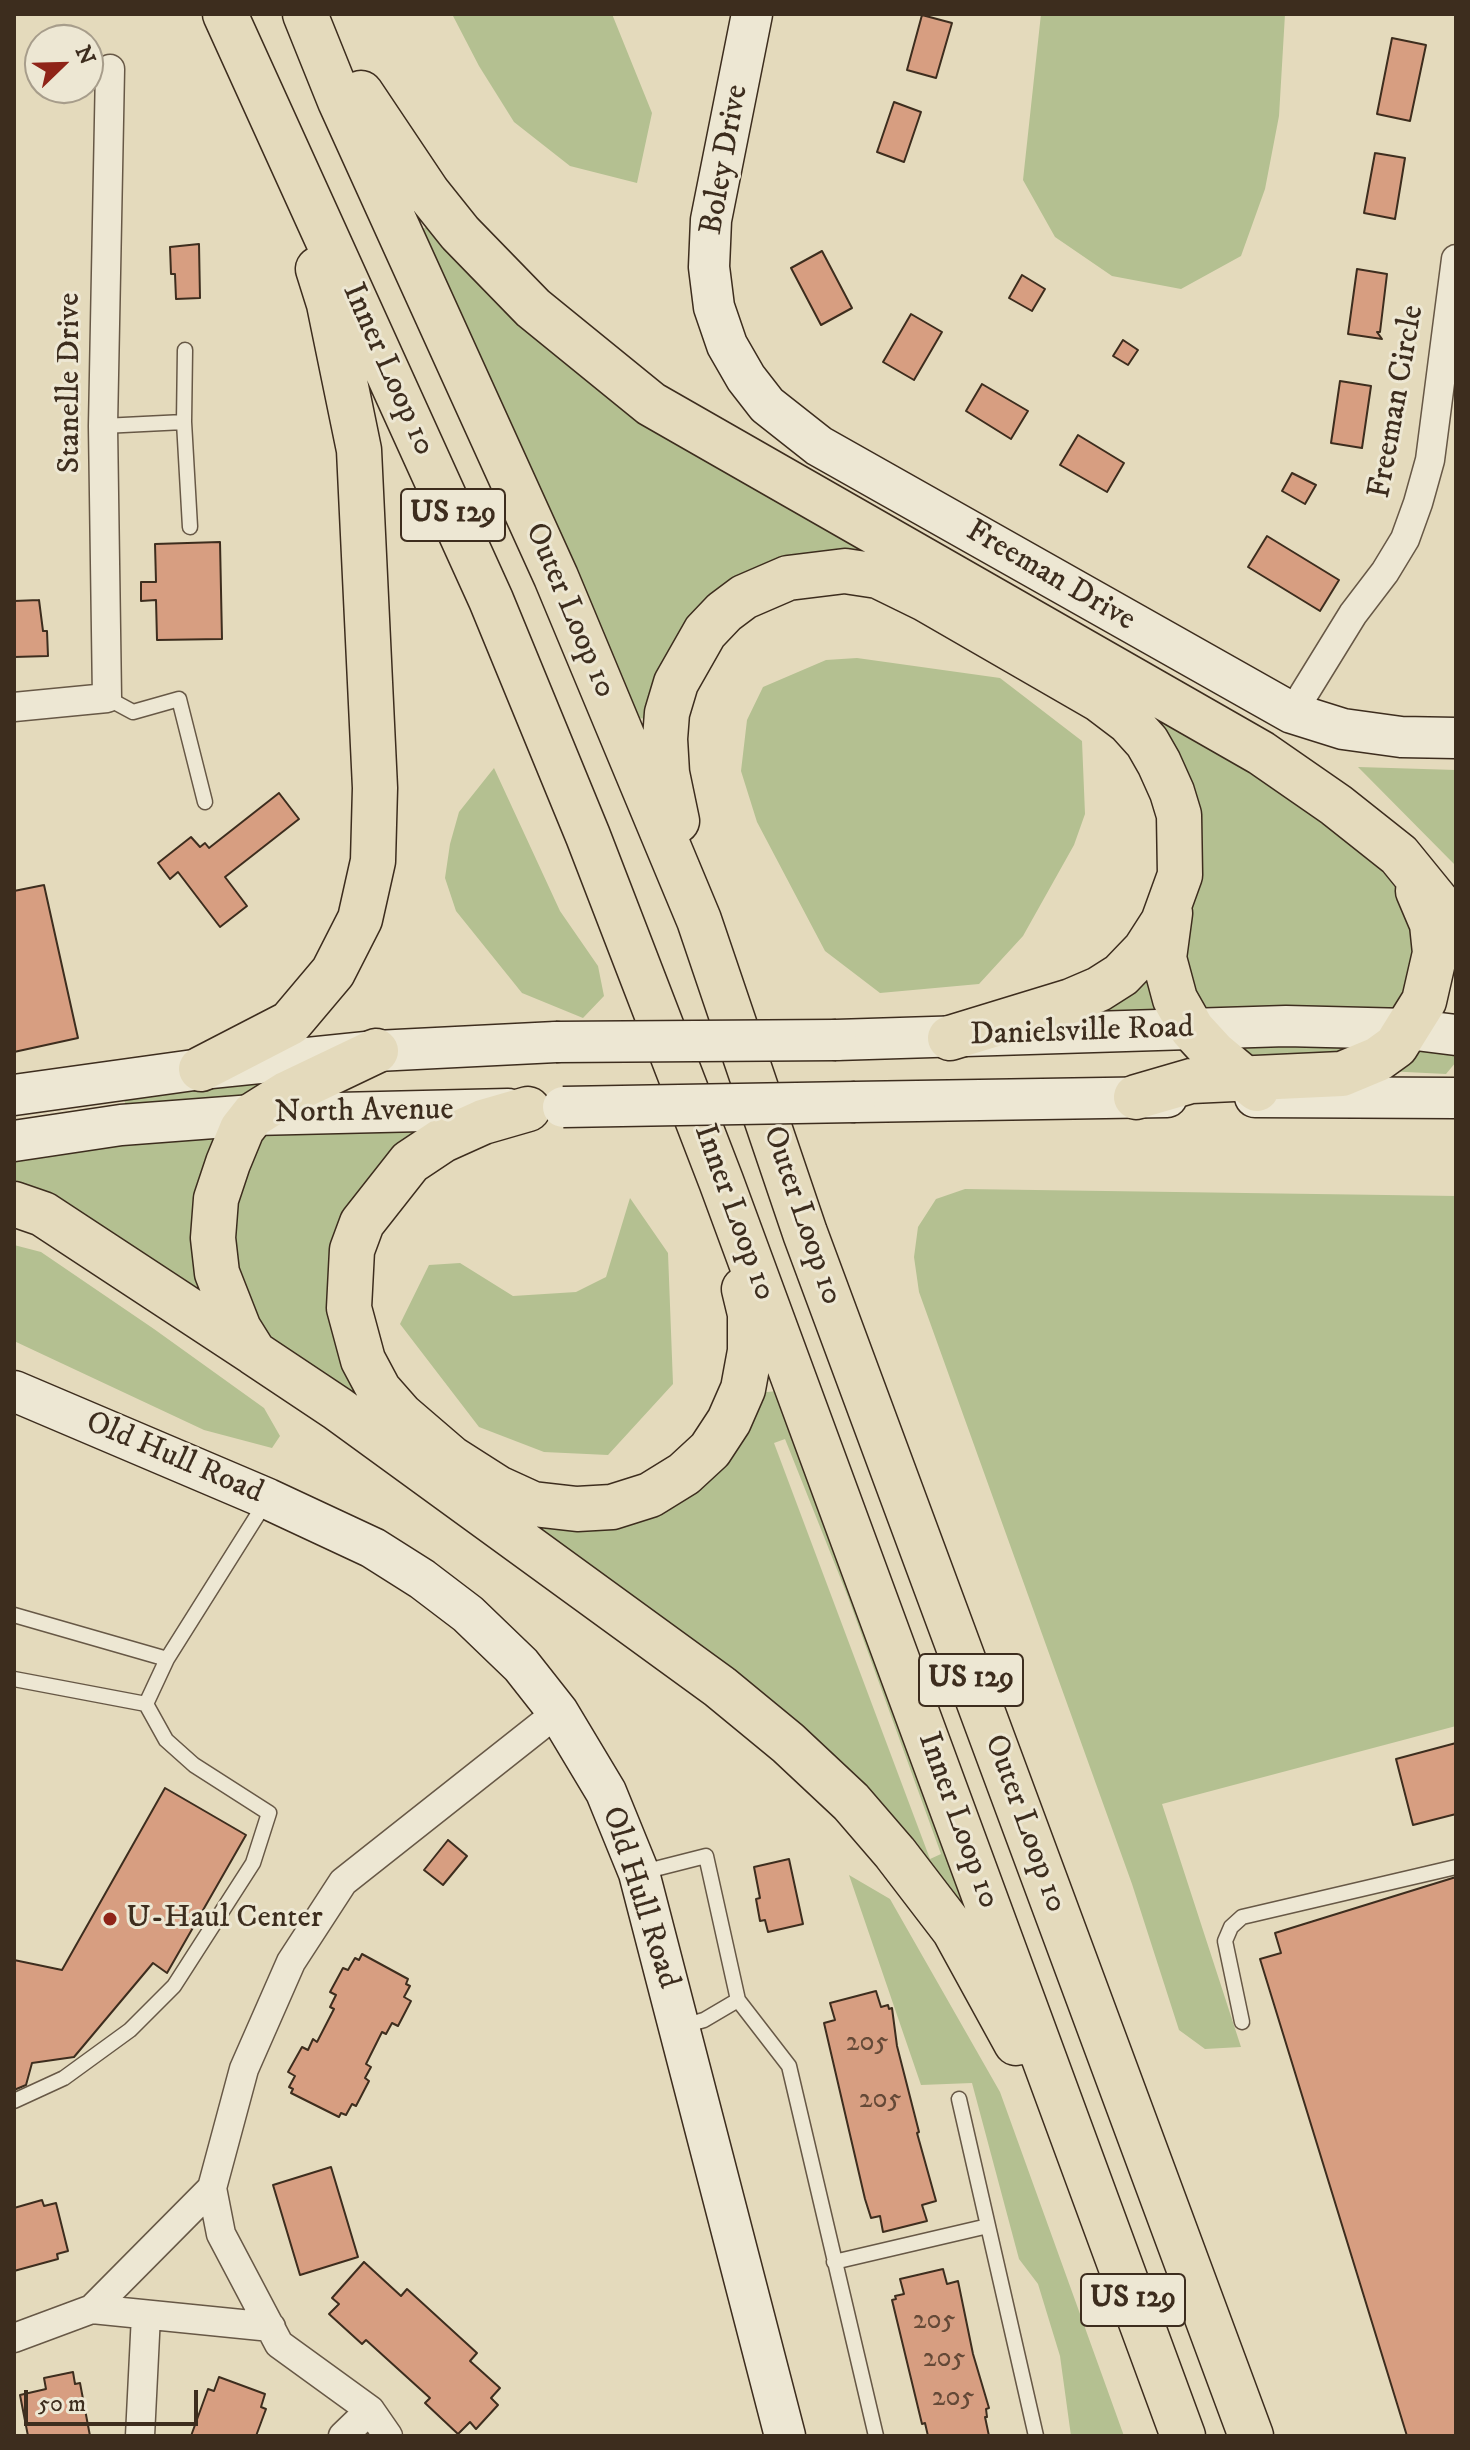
<!DOCTYPE html>
<style>
body{margin:0}
#map{position:relative;width:1470px;height:2450px;overflow:hidden;background:#e4dabc;font-family:"IM FELL DW Pica",serif}
canvas{display:block}
.frame{position:absolute;inset:0;border:16px solid #3d2d1e;pointer-events:none}
.north{position:absolute;left:24px;top:24px;width:80px;height:80px;box-sizing:border-box;background:#ede7d3;border:2px solid #a79d8b;border-radius:50%;rotate:67deg;font-size:22px;font-weight:700;line-height:32px;text-align:center;color:#3d2d1e}
.north::after{content:'';display:block;margin:auto;width:28px;height:36px;background:#8f2418;clip-path:polygon(50% 0,100% 100%,50% 72%,0 100%)}
.scale{position:absolute;left:24px;top:2390px;width:174px;height:36px;box-sizing:border-box;border:4px solid #3d2d1e;border-top:0;padding-left:10px;font-size:24px;line-height:28px;white-space:nowrap;color:#3d2d1e;-webkit-text-stroke:6px #ede7d3;paint-order:stroke}
</style>
<div id="map">
<canvas width="1470" height="2450"></canvas>
<div class="frame"></div>
<div class="north">N</div>
<div class="scale">50 m</div>
</div>
<script>
const g = document.querySelector('canvas').getContext('2d');
g.lineJoin = 'round';
function fillPath(path, color) { g.fillStyle = color; g.fill(path, 'evenodd'); }
const toPath = rows => new Path2D(rows.map(r => 'M' + r).join(''));
function strokePath(path, color, width, dash) { g.strokeStyle = color; g.lineWidth = width; g.lineCap = dash ? 'butt' : 'round'; g.setLineDash(dash || []); g.stroke(path); }
function write(font, color, halo, rows, align = 'center') {
  g.font = font + ' "IM FELL DW Pica",serif'; g.lineWidth = 6; g.setLineDash([]); g.textBaseline = 'middle'; g.strokeStyle = halo; g.fillStyle = color; for (const [text, x, y, turn = 0] of rows) {
    g.save(); g.translate(x, y); g.rotate((+turn || 0) * Math.PI / 180); g.textAlign = isNaN(turn) ? turn : align; if (halo) g.strokeText(text, 0, 0); g.fillText(text, 0, 0); g.restore();
  }
}
const green = toPath([
 [452,14,612,14,652,113,637,183,570,166,514,122,479,66],
 [1041,14,1285,14,1279,116,1265,189,1241,256,1181,289,1112,276,1055,237,1023,180],
 [436,220,492,283,1254,763,1368,845,1420,914,1404,1018,1197,1015,1186,1001,1173,766,926,586,793,566,655,720,639,718,422,230],
 [857,658,1000,678,1082,741,1085,814,1074,845,1023,936,979,984,880,993,825,951,757,822,741,771,747,720,763,687,826,660],
 [1358,767,1456,770,1456,866],
 [494,768,560,911,598,966,604,996,583,1018,522,993,456,911,445,878,450,844,459,812],
 [1152,956,1171,1016,1070,1011],
 [1232,1040,1370,1049,1263,1066],
 [1456,1050,1456,1062,1446,1074,1386,1071,1402,1051],
 [300,1072,263,1095,127,1107,123,1098],
 [446,1125,378,1174,360,1387,591,1520,756,1393,778,1391,982,1936,931,1883,262,1342,222,1250,261,1127],
 [785,1439,848,1597,941,1854,930,1859,774,1443],
 [234,1128,222,1312,14,1191,14,1156],
 [965,1189,1456,1196,1456,1726,1162,1804,1241,2047,1205,2049,1179,2030,1132,1884,919,1292,914,1257,918,1227,936,1199],
 [630,1198,668,1253,673,1384,608,1455,544,1452,479,1427,400,1324,429,1265,460,1263,513,1296,576,1292,606,1277],
 [14,1245,41,1252,154,1329,264,1408,280,1436,272,1448,204,1430,14,1341],
 [849,1875,890,1899,1000,2092,1124,2436,1071,2436,1060,2356,1038,2284,1019,2259,972,2083,921,2085]
]);
const building = toPath([
 [922,15,952,23,936,78,907,70,922,15],
 [1392,38,1426,45,1410,121,1377,114,1392,38],
 [894,102,921,112,904,162,877,152,894,102],
 [1375,153,1405,158,1395,219,1364,213,1375,153],
 [199,244,200,298,176,299,175,274,171,274,170,247,199,244],
 [822,251,852,308,821,325,791,268,822,251],
 [1357,269,1387,274,1380,332,1377,332,1382,339,1348,334,1357,269],
 [1022,275,1045,289,1032,311,1009,298,1022,275],
 [911,314,942,332,914,380,883,362,911,314],
 [1123,340,1138,350,1128,365,1113,356,1123,340],
 [1340,381,1371,386,1362,448,1331,443,1340,381],
 [982,384,1028,411,1011,439,966,411,982,384],
 [1078,435,1124,463,1107,492,1060,465,1078,435],
 [1292,473,1316,485,1305,504,1282,491,1292,473],
 [1267,536,1339,580,1320,611,1248,567,1267,536],
 [220,542,222,639,157,640,156,600,141,601,141,582,156,582,155,544,220,542],
 [39,600,43,631,47,631,48,656,14,657,14,601,39,600],
 [279,793,299,819,225,877,247,906,220,927,178,872,170,879,158,863,191,837,200,847,205,843,209,848,279,793],
 [44,885,78,1038,14,1052,14,891,44,885],
 [1456,1743,1456,1814,1413,1825,1396,1759,1456,1743],
 [165,1788,246,1835,167,1973,153,1963,74,2057,32,2063,26,2085,14,2090,14,1960,62,1970,165,1788],
 [448,1840,467,1856,443,1885,424,1870,448,1840],
 [789,1859,803,1924,768,1932,765,1920,760,1921,756,1899,760,1898,754,1867,789,1859],
 [1456,1877,1456,2436,1407,2436,1260,1959,1281,1953,1275,1933,1456,1877],
 [362,1954,408,1979,406,1984,410,1986,404,1997,411,2001,398,2026,392,2023,386,2034,382,2032,366,2064,371,2067,365,2078,369,2081,356,2106,352,2104,346,2115,341,2113,339,2117,291,2093,293,2089,289,2087,295,2076,288,2072,302,2047,308,2050,313,2039,317,2042,334,2009,330,2007,336,1995,330,1992,343,1968,348,1970,355,1958,359,1960,362,1954],
 [876,1991,881,2007,888,2005,889,2009,892,2008,897,2046,919,2132,917,2133,936,2201,922,2205,927,2221,883,2232,880,2216,871,2218,865,2199,824,2023,835,2020,830,2003,876,1991],
 [331,2167,358,2257,300,2275,273,2185,331,2167],
 [42,2200,44,2206,56,2203,68,2251,57,2254,58,2259,14,2271,14,2208,42,2200],
 [364,2262,401,2296,407,2289,477,2353,470,2361,500,2388,491,2398,498,2405,476,2429,470,2422,458,2434,425,2403,430,2398,366,2340,362,2344,329,2314,339,2304,332,2298,364,2262],
 [943,2269,947,2284,958,2281,973,2354,989,2408,986,2409,987,2417,985,2417,989,2436,928,2436,925,2423,922,2424,892,2300,896,2299,895,2296,904,2294,900,2279,943,2269],
 [73,2372,75,2384,80,2383,90,2436,28,2436,20,2395,46,2389,44,2378,73,2372],
 [219,2377,265,2394,261,2407,266,2409,256,2436,191,2436,208,2389,214,2391,219,2377]
]);
const lane = toPath([
 [184,422,185,350],
 [103,426,184,422,190,527],
 [107,698,133,712,179,699,205,802],
 [14,1615,167,1659],
 [14,1679,146,1704,166,1740,194,1765,269,1813,253,1863,174,1986,130,2030,64,2078,14,2101],
 [146,1704,167,1659,267,1500],
 [643,1872,706,1856,738,2000,789,2066,876,2436],
 [1242,2022,1225,1941,1231,1927,1242,1917,1456,1867],
 [683,2026,704,2020,738,2000],
 [959,2099,1036,2436],
 [834,2262,988,2226]
]);
const street = toPath([
 [14,707,107,698,103,426,110,69],
 [1292,713,1353,614,1385,572,1405,539,1418,503,1430,460,1456,259],
 [92,2309,271,2327],
 [14,2338,92,2309,212,2188],
 [140,2436,146,2315],
 [343,2436,370,2410],
 [388,2436,370,2410,279,2344,221,2234,212,2188,244,2069,291,1962,343,1882,558,1712]
]);
const secondary = toPath([
 [752,14,711,220,709,267,714,307,727,345,746,378,767,405,819,446,1292,713,1343,729,1401,737,1456,738],
 [836,1040,1286,1026,1408,1029,1456,1035],
 [14,1095,201,1069,376,1051,556,1042],
 [1255,1097,1456,1098],
 [855,1102,1167,1097],
 [14,1141,121,1125,253,1115,508,1109],
 [14,1391,268,1499,373,1548,422,1579,468,1614,521,1665,558,1712,606,1792,639,1873,785,2436]
]);
const highway = toPath([
 [225,14,491,600,588,836,721,1181,1183,2436],
 [305,14,340,101,556,577,699,920,805,1233,1251,2436],
 [361,93,428,193,460,233,533,308,651,404,1261,753,1336,805,1399,855,1456,925],
 [677,821,667,773,665,739,667,713,676,683,705,632,724,612,744,597,788,578,845,571,878,576,925,599,1100,700,1129,722,1147,742,1159,763,1172,792,1179,815,1180,875,1163,922,1145,950,1121,975,1099,989,1071,1001,950,1038],
 [1170,913,1164,958,1175,999,1192,1029,1214,1053,1257,1089],
 [376,1051,288,1093,253,1115,242,1129,228,1163,216,1199,213,1238,217,1273,239,1329,254,1353,338,1409,720,1687,788,1743,851,1802,895,1853,954,1930,1016,2043],
 [201,1069,290,1023,333,972,360,919,373,861,375,788,359,450,329,304,318,269],
 [1136,1097,1191,1081,1342,1074,1378,1059,1396,1046,1424,1001,1435,953,1432,924,1418,891],
 [528,1109,483,1122,443,1140,410,1162,362,1223,352,1250,349,1308,363,1360,379,1390,401,1415,451,1458,498,1488,533,1504,577,1509,612,1507,650,1495,684,1474,710,1450,729,1421,743,1389,750,1351,750,1314,744,1289],
 [14,1204,43,1214,253,1352]
]);
const secondaryBridge = toPath([
 [556,1042,836,1040],
 [563,1107,855,1102]
]);
const markers = [
 [110,1919,8,"#8f2418"]
];
const numberNames = [
 ["205",867,2044],
 ["205",880,2101],
 ["205",934,2322],
 ["205",944,2360],
 ["205",953,2399]
];
const shields = [
 [453,515,104],
 [971,1680,104],
 [1133,2300,104]
];
const shieldNames = [
 ["US 129",453,515],
 ["US 129",971,1680],
 ["US 129",1133,2300]
];
const streetNames = [
 ["Boley Drive",726,160,-80],
 ["Inner Loop 10",387,370,66],
 ["Stanelle Drive",71,383,-90],
 ["Freeman Circle",1398,402,-80],
 ["Freeman Drive",1050,577,30],
 ["Outer Loop 10",569,611,67],
 ["Danielsville Road",1082,1033,-2],
 ["North Avenue",364,1113,-1],
 ["Inner Loop 10",733,1213,70],
 ["Outer Loop 10",801,1216,71],
 ["Old Hull Road",174,1459,23],
 ["Inner Loop 10",957,1821,70],
 ["Outer Loop 10",1024,1824,70],
 ["Old Hull Road",639,1898,72]
];
const poiNames = [
 ["U-Haul Center",126,1919]
];
fillPath(green, '#b4c091');
fillPath(building, '#d79e81');
strokePath(building, '#3d2d1e', 2);
strokePath(lane, '#675846', 17);
strokePath(street, '#675846', 31);
strokePath(secondary, '#3d2d1e', 43);
strokePath(highway, '#3d2d1e', 47);
strokePath(lane, '#ede7d3', 14);
strokePath(street, '#ede7d3', 28);
strokePath(secondary, '#ede7d3', 40);
strokePath(highway, '#e4dabc', 44);
strokePath(secondaryBridge, '#3d2d1e', 43, []);
strokePath(secondaryBridge, '#ede7d3', 40);
for (const [x, y, r, color] of markers) { const dot = new Path2D(); dot.arc(x, y, r, 0, 2 * Math.PI); g.fillStyle = color; g.fill(dot); strokePath(dot, '#ede7d3', 3); }
write('28px', '#644937', null, numberNames);
for (const [x, y, w] of shields) { const box = new Path2D(); box.roundRect(x - w / 2, y - 26, w, 52, 6); g.fillStyle = '#ede7d3'; g.fill(box); strokePath(box, '#3d2d1e', 2); }
write('bold 30px', '#3d2d1e', null, shieldNames);
write('32px', '#3d2d1e', '#ede7d3', streetNames);
write('32px', '#3d2d1e', '#ede7d3', poiNames, 'left');
</script>
